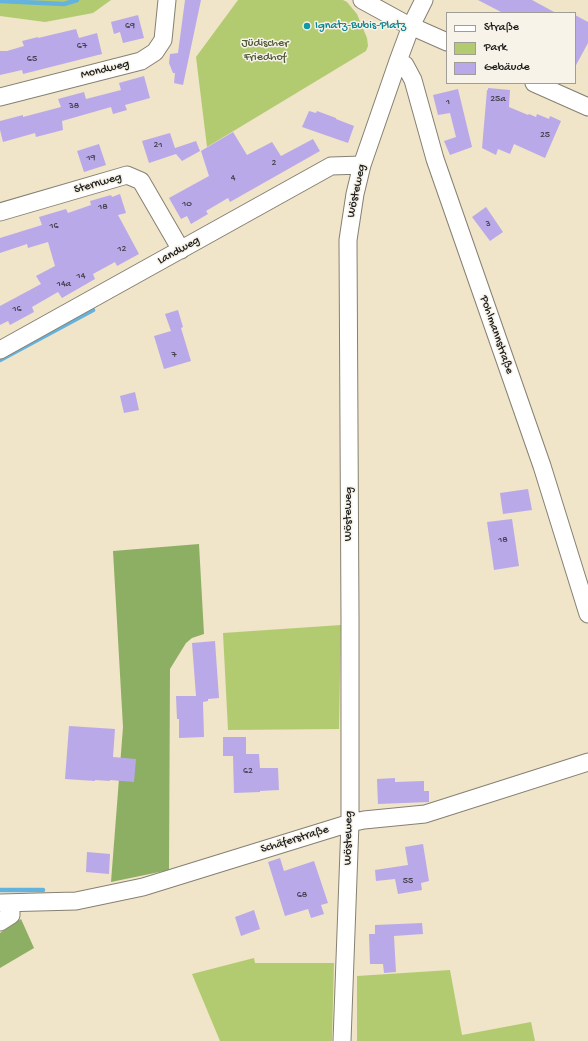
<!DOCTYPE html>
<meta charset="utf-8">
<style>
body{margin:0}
#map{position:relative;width:588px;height:1041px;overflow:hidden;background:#f0e4c9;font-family:"Gochi Hand",sans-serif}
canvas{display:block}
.legend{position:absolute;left:446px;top:12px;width:130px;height:72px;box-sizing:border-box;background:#f7f3e8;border:1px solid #9f9d96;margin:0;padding:5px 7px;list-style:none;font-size:12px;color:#1c1c1c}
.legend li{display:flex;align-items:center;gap:8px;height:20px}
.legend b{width:20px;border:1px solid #9f9d96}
</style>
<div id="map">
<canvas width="588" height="1041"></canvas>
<ul class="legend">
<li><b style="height:5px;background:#fff"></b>Straße</li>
<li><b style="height:11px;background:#b2cb71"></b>Park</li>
<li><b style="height:11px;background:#baa9e8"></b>Gebäude</li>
</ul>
</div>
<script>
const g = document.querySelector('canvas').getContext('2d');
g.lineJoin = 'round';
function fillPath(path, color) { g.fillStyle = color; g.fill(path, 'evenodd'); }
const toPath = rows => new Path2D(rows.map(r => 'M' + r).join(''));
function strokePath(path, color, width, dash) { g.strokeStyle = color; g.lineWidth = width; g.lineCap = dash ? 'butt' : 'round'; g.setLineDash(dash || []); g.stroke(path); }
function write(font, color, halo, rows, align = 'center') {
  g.font = font + ' "Gochi Hand",sans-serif'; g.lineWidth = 3; g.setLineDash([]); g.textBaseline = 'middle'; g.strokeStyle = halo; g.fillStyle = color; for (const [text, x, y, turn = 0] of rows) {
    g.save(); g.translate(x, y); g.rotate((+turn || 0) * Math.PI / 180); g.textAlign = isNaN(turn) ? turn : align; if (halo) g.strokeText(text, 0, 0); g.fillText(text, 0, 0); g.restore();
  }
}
const green = toPath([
 [0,0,111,0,93,13,45,22,0,16],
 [238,0,343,0,347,2,357,14,367,38,368,46,366,51,207,147,196,57],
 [341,625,339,729,228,730,223,633],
 [254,958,255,963,334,963,332,1041,220,1041,192,974],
 [450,970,462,1035,531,1022,535,1041,357,1041,357,976]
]);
const forest = toPath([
 [199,544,204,634,192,638,186,643,170,669,169,870,111,882,123,727,113,551],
 [21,919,34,948,0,968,0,933]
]);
const stream = toPath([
 [0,1,64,4,77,0],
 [0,360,93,310],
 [0,890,43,890]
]);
const building = toPath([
 [185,0,201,0,183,85,174,83,175,73,173,73,169,63,170,54,178,53],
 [478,0,532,0,556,13,503,13],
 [138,15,144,38,123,43,120,32,114,34,111,22],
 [575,15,588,22,588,43,575,67],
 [76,29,79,38,97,33,102,54,23,74,22,70,0,75,0,51,7,51,24,46,22,41,38,37,38,38],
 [144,76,150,98,125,105,127,110,113,114,111,107,62,121,63,130,36,137,35,133,3,142,0,130,0,121,23,115,23,117,61,107,58,99,84,92,86,99,121,90,119,83],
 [488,88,510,90,509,107,528,115,529,114,536,117,537,114,549,119,550,116,561,121,545,158,514,144,510,154,498,149,496,155,482,148,487,90,488,90],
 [458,89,472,147,450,155,444,141,456,137,450,113,438,115,433,95],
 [309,111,316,113,317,111,336,118,336,119,354,126,348,143,302,127],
 [233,132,247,155,272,142,281,156,313,139,320,151,230,202,228,198,206,211,208,214,191,224,187,216,181,219,169,198,209,176,201,151],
 [170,133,175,148,196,141,200,151,182,161,176,154,149,163,142,141],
 [99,144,106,165,84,172,77,151],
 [120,194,126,213,118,215,139,254,117,266,115,262,93,274,95,279,62,298,58,292,32,307,34,312,10,325,8,321,0,325,0,306,41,284,36,276,55,266,48,242,28,248,27,244,0,253,0,238,42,225,39,217,66,209,68,213,91,205,90,201,111,195,112,197],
 [486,207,503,232,490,241,472,217],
 [178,310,183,327,181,328,191,361,164,369,154,336,171,331,165,314],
 [135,392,139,410,124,413,120,396],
 [528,489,532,510,503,514,500,493],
 [512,519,519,566,494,570,487,522],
 [215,641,219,698,208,699,208,701,203,702,204,737,179,738,179,719,177,719,176,696,196,696,192,643],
 [69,726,115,729,113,757,136,759,134,782,110,780,110,781,95,780,95,781,65,779],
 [223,737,246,737,246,754,259,754,260,768,278,768,279,790,260,791,260,792,234,793,233,756,223,756],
 [395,778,395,782,424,781,424,791,429,791,429,802,378,804,377,779],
 [423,844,429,881,421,883,422,890,398,894,395,879,376,881,375,870,408,865,405,847],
 [87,852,110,854,109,874,86,872],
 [280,858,284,871,314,861,328,903,321,905,324,914,311,918,308,909,285,916,268,862],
 [254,910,260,929,241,936,235,917],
 [422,923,423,934,394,936,396,972,384,973,383,964,370,964,369,934,375,934,375,925]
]);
const street = toPath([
 [362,0,404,23,447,42],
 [398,61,405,65,413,80,435,159,542,466,588,614],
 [534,83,588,107],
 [0,97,141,61,155,52,163,40,167,0],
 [0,212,127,175,141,181,181,250],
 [0,350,331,166,362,165],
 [0,903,76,901,143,887,350,823,364,820,425,814,588,762],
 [0,922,11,915,11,903],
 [342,1041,350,823,350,618,348,240,355,194,362,165,398,61,411,26,424,0]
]);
const markers = [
 [307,26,4,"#0f9aa8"]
];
const numberNames = [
 ["69",130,26],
 ["67",82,46],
 ["65",32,59],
 ["25a",498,99],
 ["1",448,102],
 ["38",74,106],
 ["25",545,135],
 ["21",158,145],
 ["19",91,158],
 ["2",274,163],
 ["4",233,178],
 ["10",187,204],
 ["18",103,207],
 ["3",488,224],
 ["16",54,226],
 ["12",122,249],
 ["14",81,276],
 ["14a",64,284],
 ["16",17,309],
 ["7",174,355],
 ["18",503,540],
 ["62",248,771],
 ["55",408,881],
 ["68",302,895]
];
const cultureNames = [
 ["Ignatz-Bubis-Platz",315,26]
];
const parkNames = [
 ["Jüdischer",265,44],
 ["Friedhof",265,58]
];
const streetNames = [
 ["Mondweg",105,70,-14],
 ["Sternweg",98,184,-16],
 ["Wösteweg",357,191,-78],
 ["Landweg",179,251,-29],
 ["Pohlmannstraße",496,335,71],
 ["Wösteweg",349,514,-90],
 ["Wösteweg",349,838,-89],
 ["Schäferstraße",295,840,-17]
];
fillPath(green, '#b2cb71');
fillPath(forest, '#8daf63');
strokePath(stream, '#64b3de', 4.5);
fillPath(building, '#baa9e8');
strokePath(street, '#868072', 19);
strokePath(street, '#fff', 17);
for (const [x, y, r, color] of markers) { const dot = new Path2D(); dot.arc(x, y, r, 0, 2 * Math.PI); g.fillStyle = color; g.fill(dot); strokePath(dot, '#f7f3e8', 1.5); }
write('10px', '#443f4f', null, numberNames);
write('12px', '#0d838f', '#f7f3e8', cultureNames, 'left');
write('12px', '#50593a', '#f7f3e8', parkNames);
write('12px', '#1c1c1c', '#f7f3e8', streetNames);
</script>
